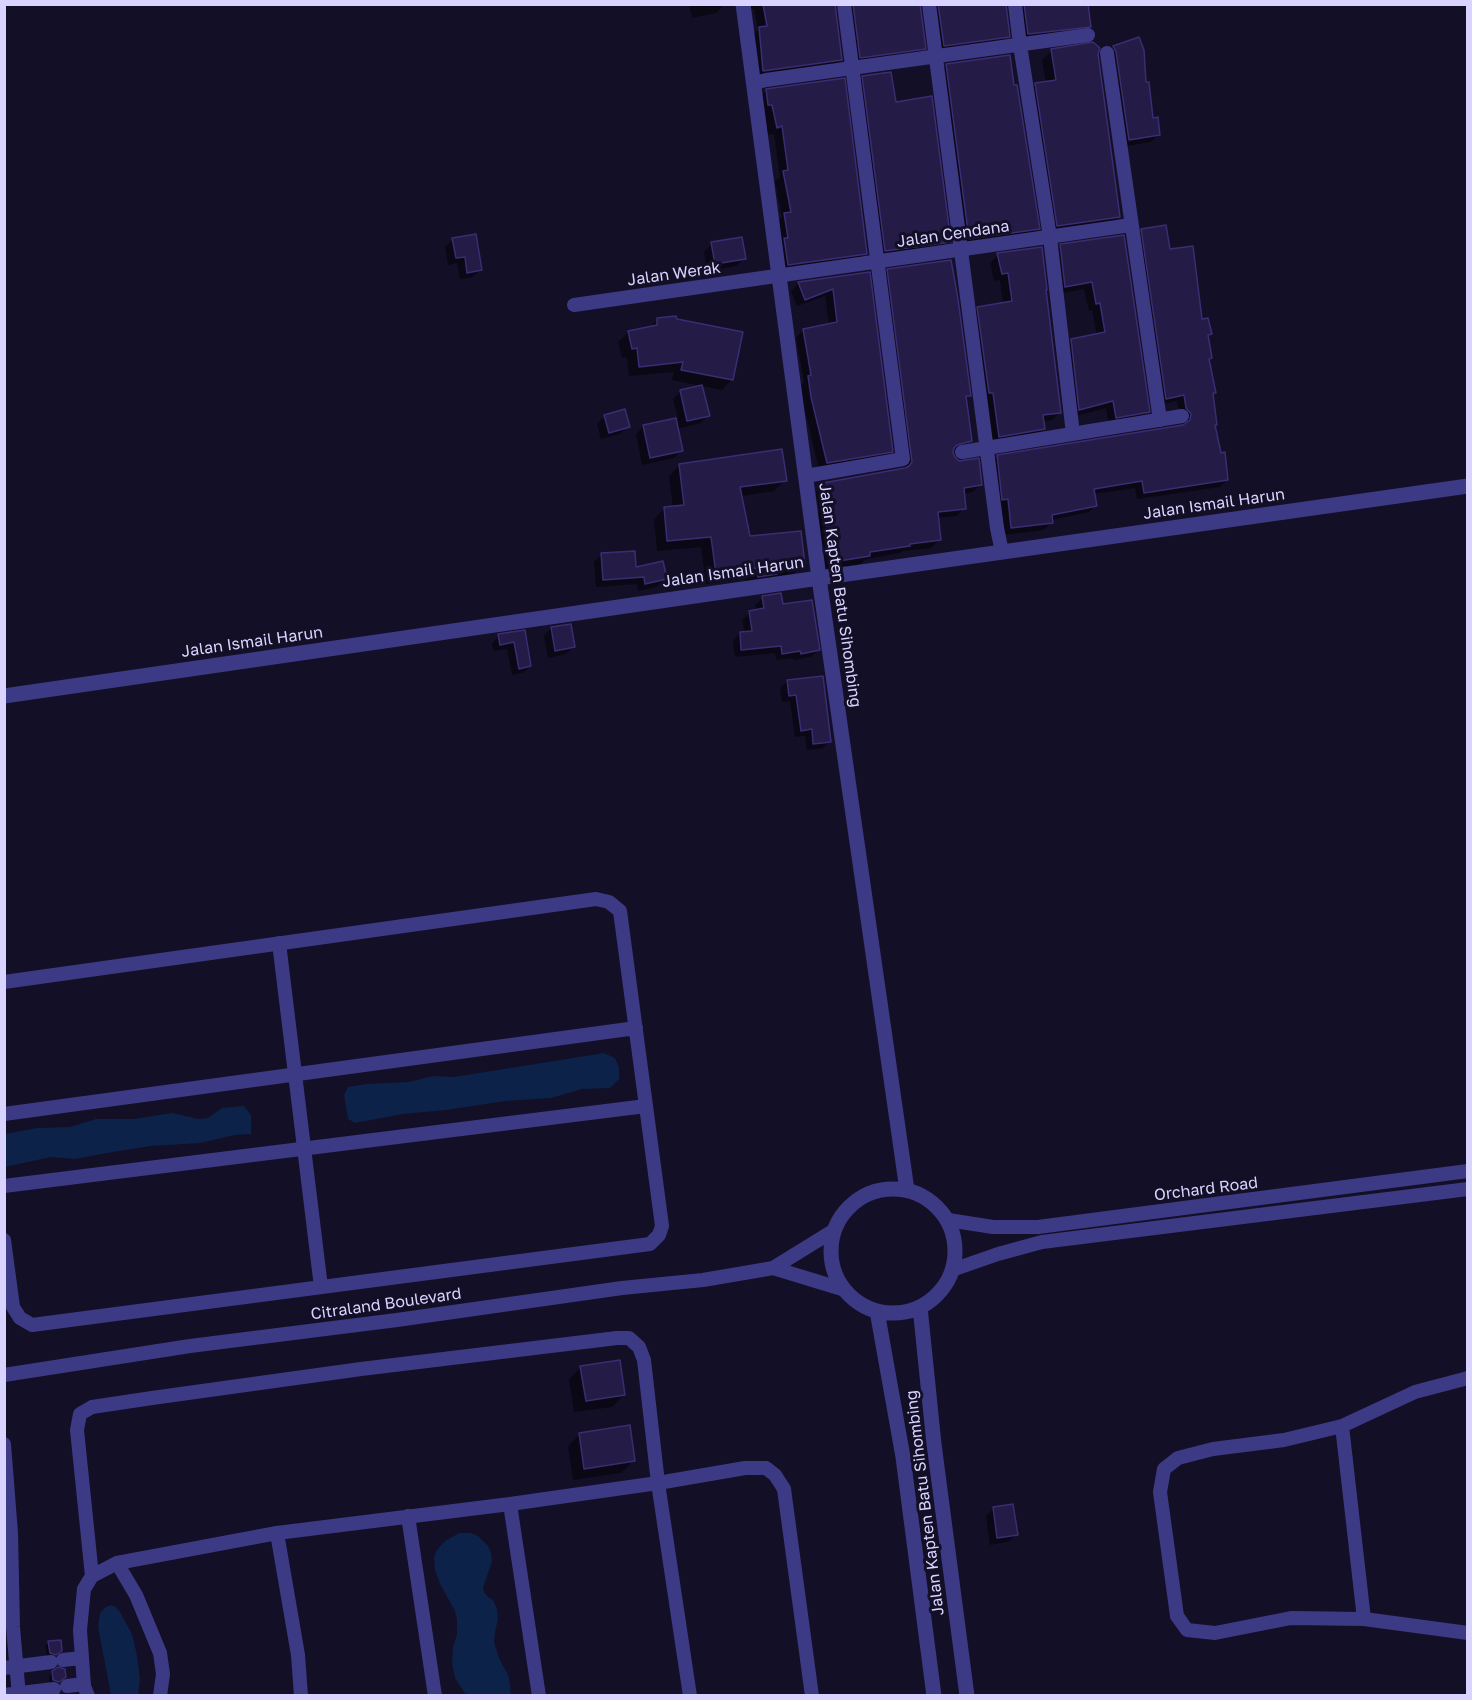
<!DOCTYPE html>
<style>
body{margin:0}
#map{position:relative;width:1472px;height:1700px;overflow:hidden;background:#130f26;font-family:"Golos Text",sans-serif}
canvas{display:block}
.frame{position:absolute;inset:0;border:6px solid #d9d4ff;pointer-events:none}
</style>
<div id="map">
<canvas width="1472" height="1700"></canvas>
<div class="frame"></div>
</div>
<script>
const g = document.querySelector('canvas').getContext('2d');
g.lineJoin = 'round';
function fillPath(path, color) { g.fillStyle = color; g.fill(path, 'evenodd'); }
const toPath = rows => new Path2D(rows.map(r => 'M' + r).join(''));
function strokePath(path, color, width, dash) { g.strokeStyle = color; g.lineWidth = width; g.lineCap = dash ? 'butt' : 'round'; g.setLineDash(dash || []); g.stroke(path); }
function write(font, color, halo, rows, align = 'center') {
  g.font = font + ' "Golos Text",sans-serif'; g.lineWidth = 6; g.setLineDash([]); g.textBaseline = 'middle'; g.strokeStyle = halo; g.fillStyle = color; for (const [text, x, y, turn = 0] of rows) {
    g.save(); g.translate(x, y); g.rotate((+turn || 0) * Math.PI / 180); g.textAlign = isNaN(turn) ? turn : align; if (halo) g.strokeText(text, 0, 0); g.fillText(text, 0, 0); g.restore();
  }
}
const water = toPath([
 [604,1053,615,1058,619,1067,619,1079,610,1088,582,1089,551,1098,506,1101,446,1110,403,1114,355,1123,348,1119,344,1095,348,1087,366,1084,409,1082,433,1076,454,1077],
 [244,1106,251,1115,251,1134,235,1135,200,1143,151,1146,107,1153,75,1159,51,1157,5,1167,5,1134,37,1128,70,1127,96,1119,134,1119,172,1113,199,1119,208,1118,222,1108],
 [459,1533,471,1533,478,1536,488,1546,491,1552,492,1562,483,1587,484,1592,488,1597,493,1600,497,1609,498,1620,495,1632,494,1642,499,1658,509,1677,511,1695,466,1695,455,1678,452,1663,453,1648,457,1634,457,1619,454,1609,440,1584,435,1570,434,1558,437,1550,445,1541],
 [111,1605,116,1607,120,1612,132,1634,137,1655,140,1679,138,1695,111,1695,98,1627,100,1613,106,1607]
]);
const shadow = toPath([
 [689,4,721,4,722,7,716,13,692,18],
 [745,4,834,4,841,60,832,69,755,79,751,37,758,30,754,9,746,10],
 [839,4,919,4,924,48,915,57,852,66],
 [924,4,1005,4,1008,36,1000,45,935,54],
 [1010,4,1086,4,1089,26,1081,35,1019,42],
 [1138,39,1144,84,1152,119,1158,135,1151,142,1121,147,1106,55,1114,48],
 [1051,51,1097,54,1119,217,1110,226,1049,235,1027,93,1036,84,1046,83,1042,60],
 [947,65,1013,87,1038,229,1030,237,961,247,938,74],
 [863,77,895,104,949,241,941,250,877,259,855,85],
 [766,91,866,253,857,262,779,273,776,224,782,217,775,181,780,177,774,134,768,135,764,113,758,100],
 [1142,230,1169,251,1200,321,1210,333,1207,337,1210,358,1208,360,1214,392,1211,395,1216,425,1214,426,1227,480,1220,487,1137,499,1135,488,1094,494,1096,505,1089,512,1051,520,1051,523,1044,530,1005,535,1001,506,996,506,990,464,997,457,1184,426,1184,422,1180,416,1177,401,1159,405,1135,237],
 [1123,237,1148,412,1140,419,1109,425,1106,408,1072,417,1064,349,1072,341,1097,336,1092,310,1089,311,1084,289,1058,294,1053,254,1061,246],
 [453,239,480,270,473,277,460,279,457,263,448,265,445,247],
 [712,244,744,259,736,266,707,271,704,252],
 [1041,249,1060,412,1052,420,1042,422,1043,429,1035,437,991,444,970,316,978,308,1003,304,1000,280,994,281,990,263,998,255],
 [888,270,969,395,965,400,970,441,962,449,952,451,953,458,981,484,973,492,963,494,964,508,957,516,937,518,939,540,931,548,903,551,900,553,866,559,861,564,826,569,819,531,817,513,819,511,816,492,824,484,904,469,880,278],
 [868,273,891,451,884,459,819,470,804,406,801,385,804,382,796,338,803,330,829,325,825,296,797,306,791,291,799,283],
 [657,320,732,379,722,390,672,380,674,372,629,376,627,357,622,358,618,342,629,332,649,328],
 [681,391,708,416,700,423,677,429,681,451,674,458,642,465,636,434,644,426,678,419,673,399],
 [605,416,628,426,620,434,601,439,597,424],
 [679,466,785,480,774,491,741,496,748,538,804,563,793,574,772,577,764,585,747,587,745,578,706,584,701,547,657,551,654,519,665,508,673,508,669,476],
 [602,554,635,569,665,579,657,587,638,591,637,584,596,587,594,562],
 [763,598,782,605,818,650,811,657,794,660,793,658,776,660,775,653,735,657,733,641,740,633,745,633,742,620,750,613,757,611,755,605],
 [551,628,574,646,566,654,548,658,544,636],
 [524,632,530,666,523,673,512,675,507,649,493,651,492,643,499,636],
 [787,681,830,741,823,748,807,750,805,736,795,737,790,701,782,702,780,689],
 [581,1367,624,1395,612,1407,574,1412,569,1379],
 [580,1434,633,1461,621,1473,573,1480,568,1446],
 [994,1508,1016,1535,1008,1542,990,1545,986,1516],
 [49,1643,57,1654,51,1657,47,1656,45,1646],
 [53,1672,60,1680,54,1685,50,1683,49,1676]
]);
const building = toPath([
 [763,4,835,4,842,60,763,71,759,27,767,26,763,4],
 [853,4,920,4,926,49,860,58,853,4],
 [938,4,1006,4,1010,37,944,46,938,4],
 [1024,4,1088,4,1091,27,1028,34,1024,4],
 [1139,37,1144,50,1146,82,1149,82,1153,118,1158,117,1160,135,1129,140,1116,52,1113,46,1139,37],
 [1093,42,1100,48,1098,54,1120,217,1057,226,1035,83,1056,80,1051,49,1093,42],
 [1010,55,1014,85,1017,85,1040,229,969,239,946,64,1010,55],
 [891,72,896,102,932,96,951,242,885,251,862,76,891,72],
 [845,78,867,254,788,265,784,238,788,238,784,213,791,212,783,171,788,170,782,126,777,128,772,105,768,105,766,89,845,78],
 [1166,225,1170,249,1193,246,1202,319,1208,318,1212,334,1208,335,1212,358,1209,359,1216,393,1213,393,1217,425,1215,425,1221,453,1225,452,1228,480,1144,493,1142,481,1094,489,1097,506,1052,515,1053,523,1011,528,1008,499,1002,500,997,455,1183,425,1190,420,1191,414,1186,408,1184,395,1166,399,1141,229,1166,225],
 [476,234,482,270,467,273,465,257,456,258,452,238,476,234],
 [1124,235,1150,412,1116,418,1113,401,1079,410,1071,339,1105,332,1100,303,1096,304,1092,282,1065,287,1060,244,1124,235],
 [742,237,746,259,715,264,711,242,742,237],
 [1042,247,1047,290,1046,290,1061,413,1043,415,1045,429,999,437,993,393,989,393,977,307,1012,301,1008,273,1002,274,997,253,1042,247],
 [951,260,958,299,971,396,966,396,972,441,957,445,954,448,953,453,955,457,959,461,979,458,982,485,964,488,966,509,938,512,941,540,910,544,910,546,870,552,870,556,833,562,826,522,827,521,824,504,826,503,823,483,905,468,909,466,912,462,887,269,951,260],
 [870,272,893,452,827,463,811,397,808,376,811,375,803,329,837,322,833,289,805,300,798,282,870,272],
 [676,316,677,319,743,332,733,380,681,370,683,362,639,367,637,348,632,349,628,331,657,325,657,318,676,316],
 [702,385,710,416,687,421,680,390,702,385],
 [625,409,630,427,609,433,604,415,625,409],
 [676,418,683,451,650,458,643,425,676,418],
 [782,449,787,481,740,487,750,536,801,531,805,564,775,568,777,574,758,577,756,568,716,574,711,537,667,541,664,507,684,505,679,464,782,449],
 [635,551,636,567,663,561,667,579,645,584,644,577,603,580,601,553,635,551],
 [781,593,783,604,812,600,820,650,801,654,800,651,782,654,781,646,741,650,740,632,752,631,749,611,764,608,762,596,781,593],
 [571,624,575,647,555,651,551,627,571,624],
 [525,630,531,666,519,669,514,642,500,645,498,634,525,630],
 [823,676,831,742,813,744,812,729,801,731,796,695,789,696,787,680,823,676],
 [620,1360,625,1395,586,1401,580,1366,620,1360],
 [630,1425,635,1461,584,1469,579,1433,630,1425],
 [1013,1504,1018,1535,997,1538,993,1507,1013,1504],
 [61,1640,62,1651,56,1655,50,1653,48,1641,61,1640],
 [58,1667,65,1669,66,1677,59,1682,53,1680,52,1671,58,1667]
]);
const minor = toPath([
 [929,4,997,528,1002,552],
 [1015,4,1020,45,1050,237,1073,434],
 [1107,53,1160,420],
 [754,83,766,80,1088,35],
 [574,305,1131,225],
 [962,452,1182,416],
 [806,476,903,459,844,4],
 [279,943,321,1287],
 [4,982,596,899,609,902,620,911,662,1226,659,1235,650,1244,32,1325,20,1318,13,1307,4,1240],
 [4,1114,636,1028],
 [4,1186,646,1106],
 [948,1220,993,1227,1038,1227,1468,1171],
 [773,1268,842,1289],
 [952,1270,998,1254,1042,1242,1468,1189],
 [4,1375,190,1346,397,1320,622,1288,703,1280,750,1272,773,1268,833,1231],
 [1468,1378,1415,1392,1342,1426,1284,1440,1213,1449,1178,1458,1164,1469,1160,1492,1177,1616,1187,1630,1215,1633,1291,1618,1364,1619,1468,1633],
 [1342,1426,1364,1619],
 [4,1444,11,1533,13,1627,19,1696],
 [510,1504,539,1696],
 [408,1516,435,1696],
 [277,1533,298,1655,301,1696],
 [117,1563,136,1595,160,1653,163,1674,160,1696],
 [92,1576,117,1563,277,1533,510,1504,658,1483,745,1468,766,1468,775,1475,784,1489,812,1696],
 [63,1660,81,1658],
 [4,1668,51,1662],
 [67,1686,84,1684],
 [4,1695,54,1689],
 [88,1696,84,1686,80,1630,84,1589,92,1576,77,1430,80,1414,92,1407,152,1398,361,1369,617,1338,629,1338,639,1347,644,1360,658,1483,690,1696]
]);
const tertiary = toPath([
 [743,4,819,578,907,1190],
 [4,696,819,578,1468,486],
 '831 1251a62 62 0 1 1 124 0a62 62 0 1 1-124 0Z',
 [920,1307,934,1444,967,1696],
 [877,1311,903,1457,934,1696]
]);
const streetNames = [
 ["Jalan Cendana",953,234,-8],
 ["Jalan Werak",674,274,-8],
 ["Jalan Ismail Harun",1214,504,-8],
 ["Jalan Ismail Harun",733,572,-8],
 ["Jalan Kapten Batu Sihombing",840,595,82],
 ["Jalan Ismail Harun",252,642,-8],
 ["Orchard Road",1206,1189,-7],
 ["Citraland Boulevard",386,1304,-8],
 ["Jalan Kapten Batu Sihombing",925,1503,-97]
];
fillPath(water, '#0c2248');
fillPath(shadow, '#0007');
fillPath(building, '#241b47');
strokePath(building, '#3b2d73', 1.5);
strokePath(minor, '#3d3a85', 14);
strokePath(tertiary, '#3d3a85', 15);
write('16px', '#d9d4ff', '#130f26', streetNames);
</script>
